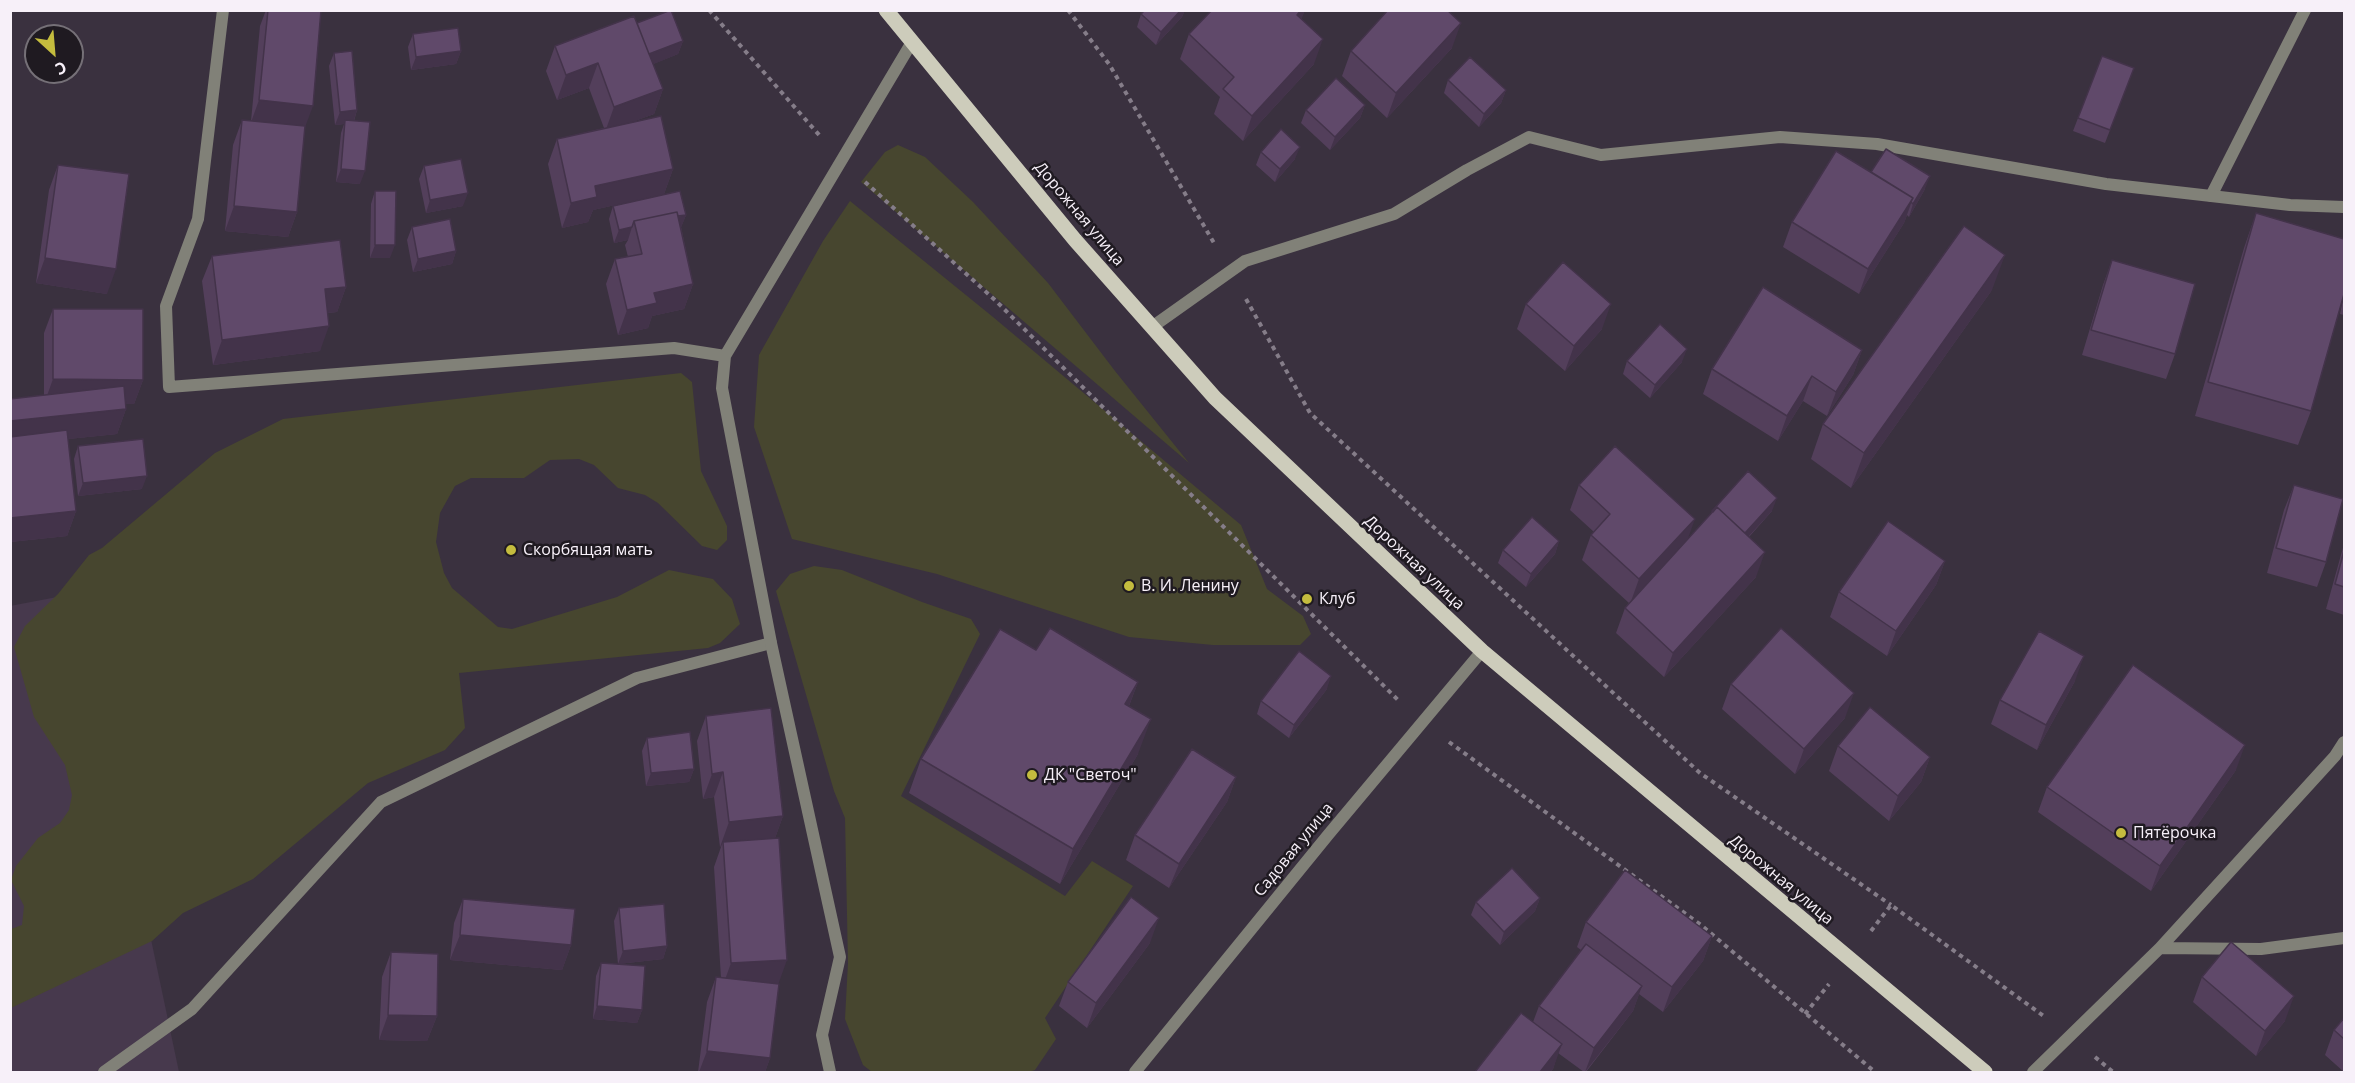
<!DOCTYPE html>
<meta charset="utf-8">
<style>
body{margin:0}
#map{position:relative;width:2355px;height:1083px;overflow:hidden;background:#3a313f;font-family:"Open Sans",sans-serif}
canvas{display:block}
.frame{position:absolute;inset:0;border:12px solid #f7f0f9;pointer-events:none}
.north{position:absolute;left:24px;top:24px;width:60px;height:60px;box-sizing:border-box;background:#1f1a21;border:2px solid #757077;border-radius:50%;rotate:154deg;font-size:16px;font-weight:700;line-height:24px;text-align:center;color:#f7f0f9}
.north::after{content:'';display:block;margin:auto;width:21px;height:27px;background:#c4bc3e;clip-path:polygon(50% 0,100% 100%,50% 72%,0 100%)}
</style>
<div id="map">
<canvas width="2355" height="1083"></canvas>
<div class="frame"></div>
<div class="north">С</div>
</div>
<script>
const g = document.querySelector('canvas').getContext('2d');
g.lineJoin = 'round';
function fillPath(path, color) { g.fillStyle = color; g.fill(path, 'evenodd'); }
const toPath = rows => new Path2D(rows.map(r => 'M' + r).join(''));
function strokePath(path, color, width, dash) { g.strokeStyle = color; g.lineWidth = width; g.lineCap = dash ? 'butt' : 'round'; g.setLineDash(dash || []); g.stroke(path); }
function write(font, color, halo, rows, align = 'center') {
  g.font = font + ' "Open Sans",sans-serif'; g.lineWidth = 5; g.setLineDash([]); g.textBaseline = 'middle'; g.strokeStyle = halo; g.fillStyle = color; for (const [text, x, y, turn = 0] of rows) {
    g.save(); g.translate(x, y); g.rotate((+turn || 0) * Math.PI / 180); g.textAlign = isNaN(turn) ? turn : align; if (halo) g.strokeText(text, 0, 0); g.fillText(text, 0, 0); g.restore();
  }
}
const built = toPath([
 [78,593,179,1072,11,1072,10,606]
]);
const green = toPath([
 [898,145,925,157,973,202,1048,283,1115,371,1189,463,861,182,885,152],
 [850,201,993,317,1241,525,1267,589,1303,616,1311,634,1300,645,1213,645,1129,637,937,574,792,539,754,427,759,355,823,241],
 [681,373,692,382,701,471,727,526,727,540,717,550,702,546,658,503,645,495,618,488,594,465,579,459,550,460,524,478,471,478,455,486,440,513,436,542,444,573,452,588,498,627,512,629,617,597,669,570,713,579,732,599,740,624,720,643,708,648,459,673,465,728,445,750,368,783,253,879,183,913,152,941,11,1008,11,929,22,925,24,906,11,880,16,866,38,838,60,823,69,810,72,795,65,765,34,717,14,647,25,626,58,594,89,555,102,548,215,453,283,419],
 [814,566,842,570,922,602,971,619,980,634,901,796,1065,896,1092,861,1133,886,1045,1018,1056,1039,1035,1070,1028,1072,872,1072,863,1065,845,1019,848,963,845,818,834,791,776,591,790,574]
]);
const path = toPath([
 [709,10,820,136],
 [1068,10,1109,64,1214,243],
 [865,182,995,300,1399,701],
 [1246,299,1310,413,1700,773,1891,905],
 [1449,742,1701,925,1875,1072],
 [1871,931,1891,905,2045,1017],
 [1805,1014,1829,984],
 [2095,1057,2113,1072]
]);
const lane = toPath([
 [2211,196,2305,10],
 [104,1072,192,1009,381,802,637,678,771,643]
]);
const street = toPath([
 [223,10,198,219,166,306,169,387,674,348,725,356],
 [1152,327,1245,261,1394,214,1467,170,1529,137,1601,155,1780,137,1877,144,2106,184,2290,205,2344,207],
 [2160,948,2261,949,2344,938],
 [830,1072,822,1035,840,957,771,643,722,388,725,356,912,42],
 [1135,1072,1328,835,1482,651],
 [2033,1072,2160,948,2335,756,2344,742]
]);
const primary = toPath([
 [886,10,1075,240,1215,398,1482,651,1985,1072]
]);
const wall = toPath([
 [266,10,321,10,305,126,297,212,288,237,225,231,233,145,242,120,251,121,260,26],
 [1145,10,1185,10,1182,17,1156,45,1137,27,1141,14],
 [1212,10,1305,10,1301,19,1314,64,1243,141,1214,114,1220,97,1180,59,1189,34],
 [637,23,683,41,678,54,653,64,663,89,654,114,632,122,673,169,664,194,593,210,588,222,562,228,548,164,557,139,604,128,589,88,557,100,546,71,555,46],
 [413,34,461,51,456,64,411,70,408,47],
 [1452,48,1387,118,1342,76,1351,51],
 [334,53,357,110,354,121,360,184,336,182,341,133,344,124,335,125,329,66],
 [2102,56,2134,68,2105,143,2073,131],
 [1448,80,1506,90,1501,103,1479,127,1444,93],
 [1365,105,1360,118,1330,150,1301,123,1306,110],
 [1261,152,1295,159,1275,182,1256,165],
 [58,165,107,294,36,283,49,190],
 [424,166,463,206,426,213,419,179],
 [1871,172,1925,189,1909,217,1907,215,1904,223,1859,294,1783,247,1792,222],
 [375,191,390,258,370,258,371,204],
 [613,206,686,215,681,227,693,284,684,309,652,316,648,328,618,335,606,284,615,259,628,257,625,245,628,240,614,243,609,219],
 [2256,213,2311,411,2298,445,2195,416,2244,248],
 [412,227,456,251,452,264,413,272,407,240],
 [212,256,346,287,337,312,328,313,320,351,213,365,202,281],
 [2112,260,2175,354,2166,379,2082,355,2103,285],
 [1992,290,1851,488,1811,459,1823,424],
 [2344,295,2344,315,2340,314],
 [1526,304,1602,329,1565,371,1517,329],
 [53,309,143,380,134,404,126,404,126,409,117,434,68,439,76,511,67,536,10,542,10,399,44,395,44,333],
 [1862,350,1853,375,1827,416,1803,401,1778,441,1703,394,1712,369],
 [1627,361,1682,362,1650,398,1623,374],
 [78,446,142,489,78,496,74,459],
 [1579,485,1688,539,1711,514,1712,511,1772,511,1749,537,1756,577,1664,677,1616,633,1625,608,1629,603,1582,560,1591,535,1594,532,1570,510],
 [2294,485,2326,562,2317,587,2267,573,2284,510],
 [1559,541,1555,554,1526,587,1498,563,1503,550],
 [2344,544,2344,615,2326,609],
 [1945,561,1936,585,1887,656,1830,617,1839,592],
 [2075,681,2037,750,1991,724,2000,700],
 [1138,682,1129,706,1138,754,1060,884,909,793,921,759],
 [1731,684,1845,718,1795,774,1722,709],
 [1327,689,1289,738,1257,714,1261,701],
 [706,716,783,816,775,838,778,984,770,1058,765,1072,698,1072,707,1002,716,977,721,978,714,867,721,847,720,847,714,797,703,799,697,741],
 [647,738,694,769,689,782,646,786,642,751],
 [1838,746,1930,757,1921,782,1889,821,1829,771],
 [2236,770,2151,891,2038,812,2047,787],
 [1236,777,1227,802,1169,888,1126,860,1135,835],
 [1540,898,1535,911,1500,945,1471,915,1476,902],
 [463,899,571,945,562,970,450,960,454,923],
 [619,908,667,946,663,959,618,964,614,921],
 [1586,922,1712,936,1703,961,1663,1012,1639,994,1633,1011,1586,1072,1584,1072,1558,1053,1553,1069,1550,1072,1475,1072,1533,1022,1539,1006,1581,950,1577,947],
 [1150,943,1087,1028,1059,1006,1068,982],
 [391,952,437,1016,427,1041,379,1040,382,977],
 [601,963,642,1010,637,1023,593,1019,596,976],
 [2202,977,2285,1021,2256,1056,2193,1002],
 [2344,1018,2344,1072,2325,1055,2334,1030]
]);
const shadedWall = toPath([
 [1181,10,1185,10,1182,17,1156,45,1161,32],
 [1301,10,1305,10,1298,29,1297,15],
 [1461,23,1452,48,1387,118,1396,93],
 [1323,39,1314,64,1243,141,1252,116],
 [683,41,678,54,644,68,648,55],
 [461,51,456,64,411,70,416,57],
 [598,63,589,88,557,100,566,75],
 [663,89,654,114,605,132,614,107],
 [1506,90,1501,103,1479,127,1484,114],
 [259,100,313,106,304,130,250,125],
 [1365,105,1360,118,1330,150,1335,137],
 [357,110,353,123,345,120,344,124,335,125,340,112],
 [1300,147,1295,159,1275,182,1280,169],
 [341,169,365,171,360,184,336,182],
 [673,169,664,194,593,210,588,222,562,228,571,203,595,186],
 [1930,176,1925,189,1909,217,1913,204],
 [468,193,463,206,426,213,430,200],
 [1913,198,1904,223,1859,294,1868,269],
 [234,206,297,212,288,237,225,231],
 [686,215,681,228,636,226],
 [632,227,628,240,614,243,619,230],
 [375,245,395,245,390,258,370,258],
 [456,251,452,264,413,272,418,259],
 [2005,255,1992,290,1851,488,1864,453],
 [45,258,116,269,107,294,36,283],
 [693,284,684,309,652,316,648,328,618,335,627,310,654,293],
 [346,287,337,312,316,314,325,289],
 [1611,304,1602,329,1565,371,1574,346],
 [329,326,320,351,213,365,222,340],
 [1687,349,1682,362,1650,398,1655,385],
 [1862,350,1853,375,1827,416,1836,392],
 [1812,376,1803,401,1778,441,1787,416],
 [53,379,143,380,134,404,44,404],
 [126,409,117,434,10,445,10,421],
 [147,476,142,489,78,496,83,483],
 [1777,498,1772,511,1736,550,1741,537],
 [76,511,67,536,10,542,10,518],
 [1695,519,1686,544,1630,604,1639,579],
 [1559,541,1555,554,1526,587,1531,574],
 [1765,552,1756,577,1664,677,1673,653],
 [1945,561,1936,585,1887,656,1896,631],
 [2084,656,2075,681,2037,750,2046,725],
 [1331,676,1327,689,1289,738,1294,725],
 [1138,682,1125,716,1125,704],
 [1854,693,1845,718,1795,774,1804,749],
 [1151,719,1138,754,1060,884,1073,849],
 [2245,745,2236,770,2151,891,2160,866],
 [1930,757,1921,782,1889,821,1898,796],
 [694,769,689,782,646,786,651,773],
 [723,772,714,797,703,799,712,774],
 [1236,777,1227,802,1169,888,1179,864],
 [783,816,774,841,723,842,721,847,720,847,729,822],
 [1540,898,1535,911,1500,945,1504,932],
 [1159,918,1150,943,1087,1028,1096,1003],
 [460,935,571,945,562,970,450,960],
 [1712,936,1703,961,1663,1012,1672,987],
 [667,946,663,959,618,964,623,951],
 [787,960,778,985,722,988,731,963],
 [1642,986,1633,1011,1585,1072,1594,1048],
 [2294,996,2285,1021,2256,1056,2265,1031],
 [597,1006,642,1010,637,1023,593,1019],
 [388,1015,437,1016,427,1041,379,1040],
 [1562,1044,1553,1069,1550,1072,1540,1072],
 [707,1051,770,1058,765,1072,699,1072]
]);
const building = toPath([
 [268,10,321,10,313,106,259,100,268,10],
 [671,10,683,41,649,54,637,23,671,10],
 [1145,10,1181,10,1161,32,1141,14,1145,10],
 [1212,10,1301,10,1297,15,1323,39,1252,116,1223,89,1234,77,1189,34,1212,10],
 [1388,10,1447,10,1461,23,1396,93,1351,51,1388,10],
 [634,16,663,89,614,107,598,63,566,75,555,46,634,16],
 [458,28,461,51,416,57,413,34,458,28],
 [352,51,357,110,340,112,334,53,352,51],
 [2102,56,2134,68,2110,130,2078,118,2102,56],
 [1470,57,1506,90,1484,114,1448,80,1470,57],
 [1336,78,1365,105,1335,137,1306,110,1336,78],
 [661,116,673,169,595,186,597,197,571,203,557,139,661,116],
 [242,120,305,126,297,212,234,206,242,120],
 [345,120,370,122,365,171,341,169,345,120],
 [1281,129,1300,147,1280,169,1261,152,1281,129],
 [1886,149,1930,176,1913,204,1911,202,1913,198,1871,172,1886,149],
 [1836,151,1913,198,1868,269,1792,222,1836,151],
 [461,159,468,193,430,200,424,166,461,159],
 [58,165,129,174,116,269,45,258,58,165],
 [375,191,396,191,395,245,375,245,375,191],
 [680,191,686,215,678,216,677,212,634,221,632,227,619,230,613,206,680,191],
 [677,212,693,284,654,293,657,303,627,310,615,259,642,254,634,221,677,212],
 [2256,213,2344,239,2344,294,2311,411,2208,382,2256,213],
 [450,219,456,251,418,259,412,227,450,219],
 [1964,226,2005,255,1864,453,1823,424,1964,226],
 [340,240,346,287,325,289,329,326,222,340,212,256,340,240],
 [2112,260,2195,284,2175,354,2091,330,2112,260],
 [1563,262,1611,304,1574,346,1526,304,1563,262],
 [1763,287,1862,350,1836,392,1812,376,1787,416,1712,369,1763,287],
 [53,309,143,309,143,380,53,379,53,309],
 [1660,324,1687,349,1655,385,1627,361,1660,324],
 [124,386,126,409,10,421,10,399,124,386],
 [67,430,76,511,10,518,10,437,67,430],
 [143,439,147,476,83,483,78,446,143,439],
 [1615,446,1695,519,1639,579,1591,535,1610,514,1579,485,1615,446],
 [1748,471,1777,498,1745,533,1717,507,1713,512,1712,511,1748,471],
 [2294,485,2343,499,2326,562,2276,548,2294,485],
 [1717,507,1765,552,1673,653,1625,608,1717,507],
 [1532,517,1559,541,1531,574,1503,550,1532,517],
 [1888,521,1945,561,1896,631,1839,592,1888,521],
 [2344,551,2344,587,2335,584,2344,551],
 [1050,628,1138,682,1125,704,1151,719,1073,849,921,759,1000,629,1036,650,1050,628],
 [1781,628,1854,693,1804,749,1731,684,1781,628],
 [2039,631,2084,656,2046,725,2000,700,2039,631],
 [1299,651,1331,676,1294,725,1261,701,1299,651],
 [2133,665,2245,745,2160,866,2047,787,2133,665],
 [1870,707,1930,757,1898,796,1838,746,1870,707],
 [771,708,783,816,729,822,723,772,712,774,706,716,771,708],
 [690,732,694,769,651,773,647,738,690,732],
 [1192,749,1236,777,1179,864,1135,835,1192,749],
 [779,838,787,960,731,963,723,842,779,838],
 [1512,868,1540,898,1504,932,1476,902,1512,868],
 [1625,870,1712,936,1672,987,1586,922,1625,870],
 [1131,897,1159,918,1096,1003,1068,982,1131,897],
 [463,899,575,909,571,945,460,935,463,899],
 [664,904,667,946,623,951,619,908,664,904],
 [2231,942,2294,996,2265,1031,2202,977,2231,942],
 [1586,944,1642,986,1594,1048,1539,1006,1586,944],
 [391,952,438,954,437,1016,388,1015,391,952],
 [601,963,645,966,642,1010,597,1006,601,963],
 [716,977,779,984,770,1058,707,1051,716,977],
 [1521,1013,1562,1044,1540,1072,1475,1072,1521,1013],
 [2344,1018,2344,1039,2334,1030,2344,1018]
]);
const markers = [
 [511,550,6,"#c4bc3e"],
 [1129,586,6,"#c4bc3e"],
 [1307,599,6,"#c4bc3e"],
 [1032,775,6,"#c4bc3e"],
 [2121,833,6,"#c4bc3e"]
];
const streetNames = [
 ["Дорожная улица",1079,214,50],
 ["Дорожная улица",1414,563,43],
 ["Садовая улица",1294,850,-51],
 ["Дорожная улица",1781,880,40]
];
const poiNames = [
 ["Скорбящая мать",523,550],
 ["В. И. Ленину",1141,586],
 ["Клуб",1319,599],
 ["ДК \"Светоч\"",1044,775],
 ["Пятёрочка",2133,833]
];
fillPath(built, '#47394d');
fillPath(green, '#47462f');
strokePath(path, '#857d89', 4, [4.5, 4.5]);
strokePath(lane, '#818178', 12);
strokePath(street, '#818178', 12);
strokePath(primary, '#cdccbb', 15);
fillPath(wall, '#533f5b');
fillPath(shadedWall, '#43334a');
fillPath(building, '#60496a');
strokePath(building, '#43334a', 1.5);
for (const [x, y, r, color] of markers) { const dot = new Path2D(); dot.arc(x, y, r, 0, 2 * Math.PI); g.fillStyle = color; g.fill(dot); strokePath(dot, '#1f1a21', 2); }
write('16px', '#f7f0f9', '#1f1a21', streetNames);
write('16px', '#f7f0f9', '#1f1a21', poiNames, 'left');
</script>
